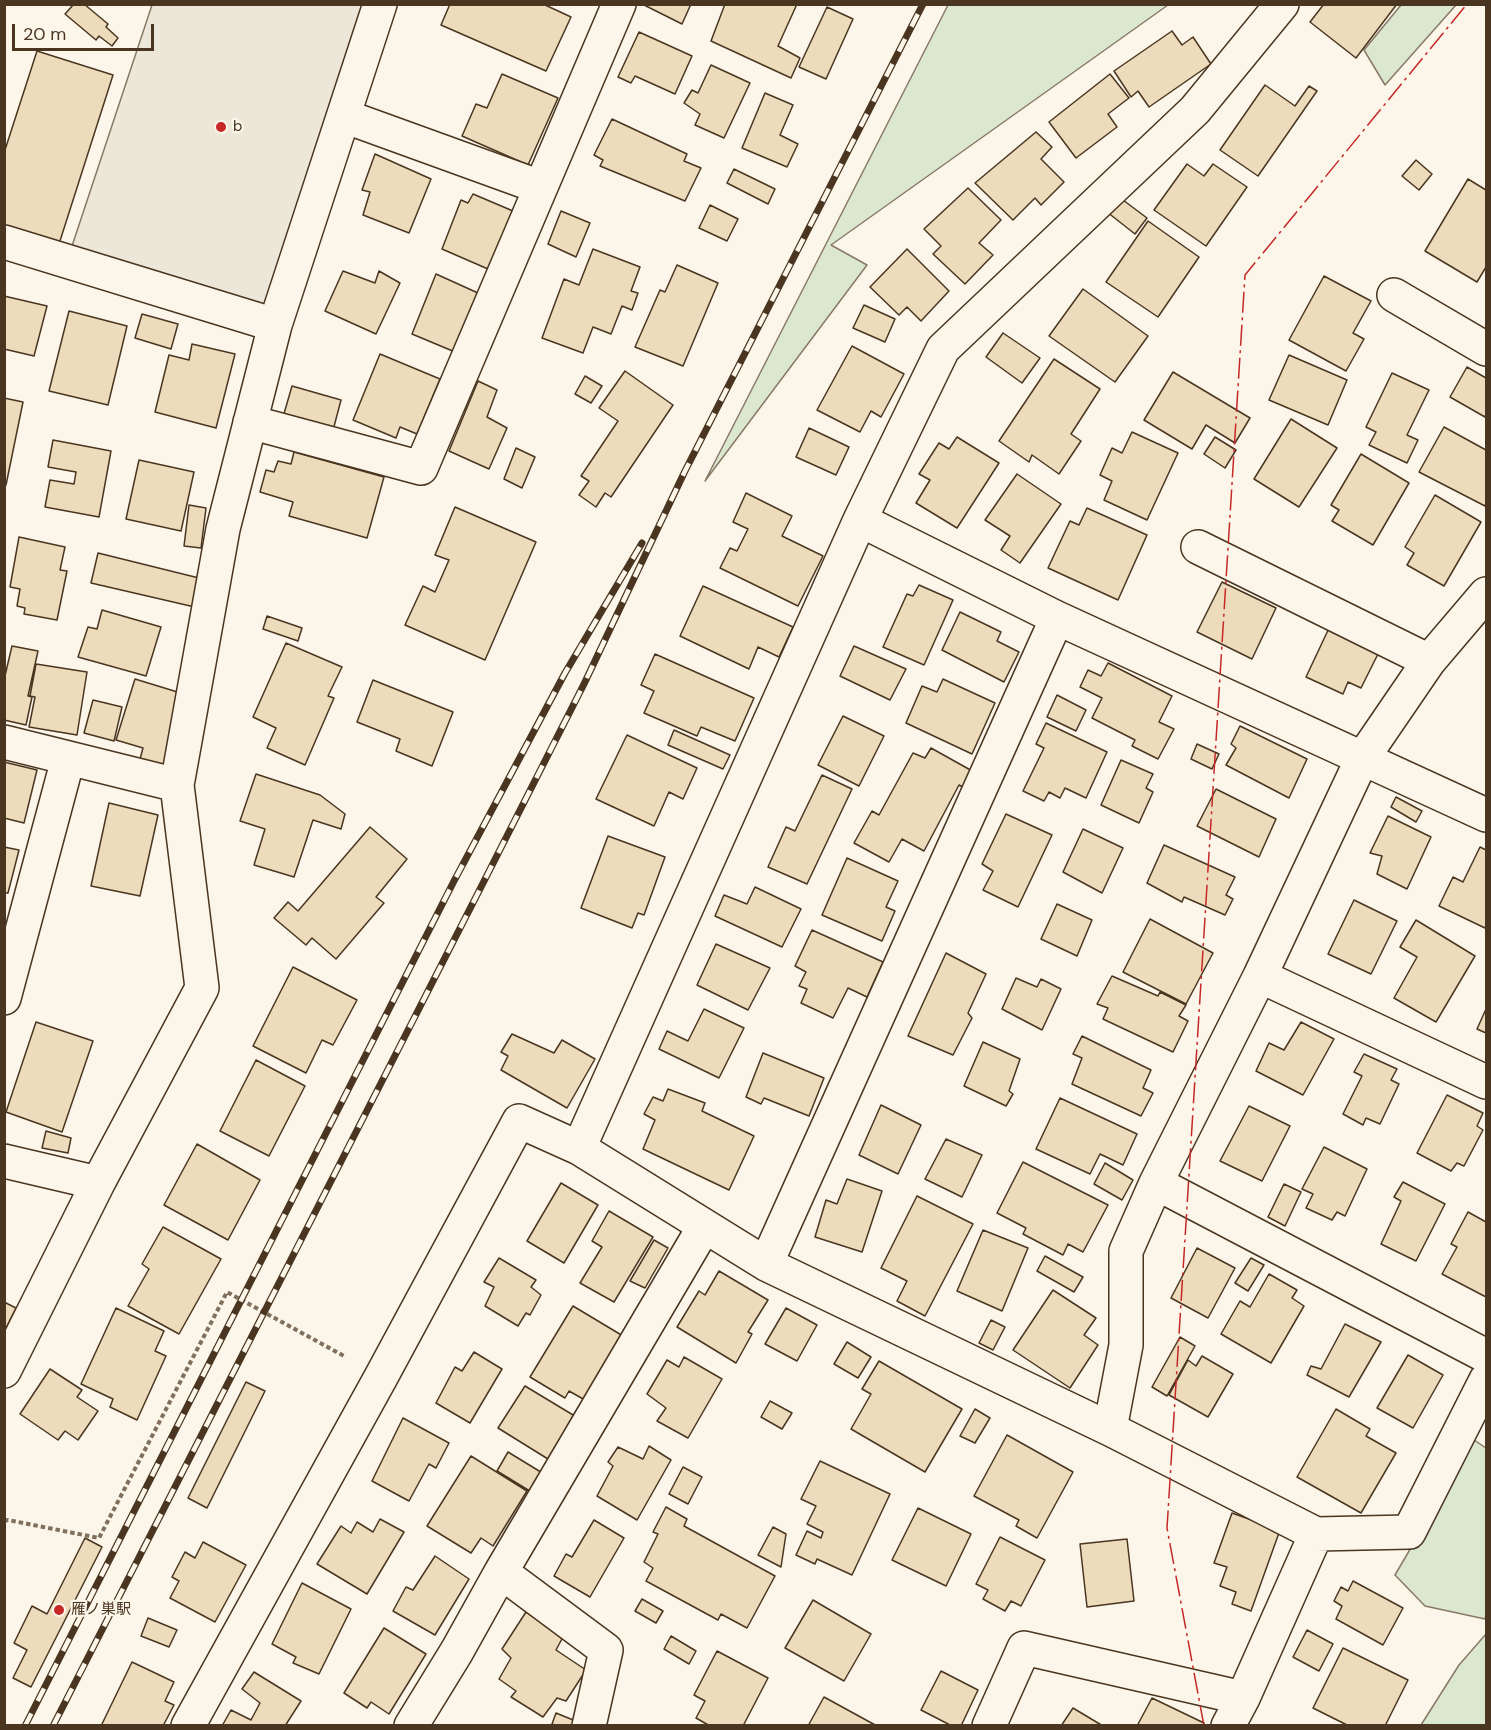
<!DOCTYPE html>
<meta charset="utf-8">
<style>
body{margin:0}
#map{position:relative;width:1491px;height:1730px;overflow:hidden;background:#fbf6e9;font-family:"DM Sans",sans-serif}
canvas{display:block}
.frame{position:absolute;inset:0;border:6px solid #4a3520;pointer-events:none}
.scale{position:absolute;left:12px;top:24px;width:142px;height:27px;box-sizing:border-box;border:3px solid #4a3520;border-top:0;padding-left:8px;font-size:18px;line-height:21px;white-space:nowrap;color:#4a3520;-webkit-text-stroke:4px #fbf6e9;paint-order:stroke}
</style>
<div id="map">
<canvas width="1491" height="1730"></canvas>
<div class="frame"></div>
<div class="scale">20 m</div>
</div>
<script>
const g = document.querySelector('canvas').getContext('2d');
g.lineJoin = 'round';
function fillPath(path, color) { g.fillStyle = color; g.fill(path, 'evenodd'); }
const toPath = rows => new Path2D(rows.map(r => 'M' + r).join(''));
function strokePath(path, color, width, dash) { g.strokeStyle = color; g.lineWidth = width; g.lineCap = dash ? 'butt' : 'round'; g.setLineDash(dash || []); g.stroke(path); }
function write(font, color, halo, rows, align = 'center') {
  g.font = font + ' "DM Sans","Noto Sans JP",sans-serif'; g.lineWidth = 4.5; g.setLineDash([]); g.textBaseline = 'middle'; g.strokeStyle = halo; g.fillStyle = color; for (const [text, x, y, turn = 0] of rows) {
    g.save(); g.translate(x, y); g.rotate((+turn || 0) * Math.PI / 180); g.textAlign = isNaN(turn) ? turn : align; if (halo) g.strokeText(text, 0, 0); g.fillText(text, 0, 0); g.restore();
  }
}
const green = toPath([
 [948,5,1168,5,831,245,867,265,705,481,948,5],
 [1401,5,1456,5,1385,85,1364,50,1401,5],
 [1474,1440,1486,1448,1486,1615,1485,1619,1425,1606,1395,1575,1474,1440],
 [1486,1634,1486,1725,1421,1725,1459,1665,1486,1634]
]);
const parking = toPath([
 [152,5,372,5,269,315,71,249,152,5]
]);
const building = toPath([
 [74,4,84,4,108,24,106,27,118,38,112,46,99,36,96,40,65,14,74,4],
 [450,4,543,4,571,17,546,71,441,25,450,4],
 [642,4,691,4,682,24,642,4],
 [725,4,797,4,778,46,800,58,791,78,711,41,725,4],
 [1324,4,1397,4,1356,58,1310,22,1324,4],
 [827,7,853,19,826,79,799,67,827,7],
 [1172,31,1182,45,1193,37,1211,64,1149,107,1138,91,1131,97,1114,71,1172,31],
 [639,32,692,56,675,94,635,76,631,83,618,77,639,32],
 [37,51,113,75,59,244,4,226,4,153,37,51],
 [711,65,750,83,724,138,695,125,700,114,684,103,692,90,698,93,711,65],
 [502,74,558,98,528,165,462,136,476,104,487,108,502,74],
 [1110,74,1129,98,1108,114,1117,127,1076,158,1049,122,1110,74],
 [1265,85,1295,106,1309,86,1317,91,1258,176,1220,150,1265,85],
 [765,93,793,105,780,135,798,144,787,167,742,148,765,93],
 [612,119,687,154,684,161,701,168,685,201,600,166,603,160,594,155,612,119],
 [1036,132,1052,147,1041,159,1064,182,1041,205,1035,198,1013,220,975,183,1036,132],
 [375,154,431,179,409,233,363,215,370,192,362,190,375,154],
 [1416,160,1432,174,1419,190,1402,176,1416,160],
 [1187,164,1204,176,1213,164,1247,187,1206,246,1154,210,1187,164],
 [734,169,775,189,768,204,727,183,734,169],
 [1468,179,1486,190,1486,267,1477,282,1425,251,1468,179],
 [968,188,1001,220,979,243,993,255,965,284,933,254,941,246,924,229,968,188],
 [473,194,513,211,488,269,442,249,461,200,468,203,473,194],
 [1119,197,1147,218,1135,234,1107,212,1119,197],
 [710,205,738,219,727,241,699,228,710,205],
 [561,211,590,223,576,257,548,244,561,211],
 [1148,221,1199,257,1158,317,1106,282,1148,221],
 [593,249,640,267,631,291,638,293,632,310,622,306,611,334,593,327,583,353,542,338,564,279,579,285,593,249],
 [907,249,949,291,921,321,907,307,899,315,870,287,907,249],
 [677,265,718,283,683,366,635,347,660,290,665,292,677,265],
 [343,271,375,283,379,271,400,283,376,334,325,311,343,271],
 [436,274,478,293,455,352,412,334,436,274],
 [1324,276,1371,301,1353,333,1364,339,1346,371,1289,340,1324,276],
 [1083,289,1148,336,1115,382,1049,336,1083,289],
 [4,296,47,306,34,356,4,349,4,296],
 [864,305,895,319,885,342,853,328,864,305],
 [69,311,127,326,108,405,49,391,69,311],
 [142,314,178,324,171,349,135,338,142,314],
 [1003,333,1040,358,1022,383,986,357,1003,333],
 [192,344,235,354,216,428,155,412,169,355,189,360,192,344],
 [852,346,904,374,881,417,871,411,860,432,817,410,852,346],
 [380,354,440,379,417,434,400,427,396,438,353,420,380,354],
 [1289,355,1347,380,1328,425,1269,400,1289,355],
 [1054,359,1100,389,1071,434,1081,441,1059,474,1032,455,1029,462,999,441,1054,359],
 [1467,367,1486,378,1486,414,1485,417,1450,397,1467,367],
 [625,371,673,405,611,497,605,493,596,507,579,495,589,481,581,476,618,421,599,408,625,371],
 [1173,372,1250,418,1235,443,1206,425,1192,449,1144,420,1173,372],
 [1392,373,1429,390,1407,435,1418,440,1407,463,1369,445,1376,432,1366,427,1392,373],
 [585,376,602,386,591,403,575,394,585,376],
 [478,381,497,390,487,417,507,428,489,469,449,451,478,381],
 [292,386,341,400,331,438,281,424,292,386],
 [4,398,23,402,6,485,4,485,4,398],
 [1291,419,1337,448,1299,507,1254,479,1291,419],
 [1444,427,1486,450,1486,503,1485,506,1419,472,1444,427],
 [809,428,849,447,836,475,796,457,809,428],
 [1132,432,1178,453,1147,520,1104,500,1112,481,1100,475,1112,448,1122,453,1132,432],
 [957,437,999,463,957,528,916,503,930,480,919,474,939,443,949,449,957,437],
 [1215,437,1236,450,1225,468,1204,454,1215,437],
 [53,440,111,451,99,517,45,507,50,480,74,484,76,472,48,467,53,440],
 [516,448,535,457,522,488,504,479,516,448],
 [294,452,384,477,367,538,289,516,293,502,260,492,266,470,274,472,278,461,291,464,294,452],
 [1361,454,1409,483,1373,545,1332,521,1339,510,1331,505,1361,454],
 [139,460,194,472,181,531,126,519,139,460],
 [1017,474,1061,504,1020,563,1001,550,1010,536,985,520,1017,474],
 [746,493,792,516,782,536,823,556,798,606,720,568,730,548,737,551,748,529,733,522,746,493],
 [1435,495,1481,522,1444,586,1407,565,1414,553,1405,547,1435,495],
 [189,505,206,508,201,548,184,546,189,505],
 [455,507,536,542,485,660,405,625,423,586,435,592,449,560,435,555,455,507],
 [1087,508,1147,535,1118,600,1048,568,1070,521,1079,525,1087,508],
 [19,537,65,547,60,570,67,571,57,620,24,614,25,608,17,606,20,589,10,587,19,537],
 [98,553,207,580,199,608,91,583,98,553],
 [1222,582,1276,608,1252,659,1197,632,1222,582],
 [919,585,953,600,924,665,883,647,907,594,913,596,919,585],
 [703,586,793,627,779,657,758,647,749,669,680,636,703,586],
 [102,610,161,627,146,676,78,657,88,627,97,629,102,610],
 [960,612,1001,632,997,641,1019,652,1004,682,942,650,960,612],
 [267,616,302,628,298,641,263,629,267,616],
 [1330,626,1380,650,1361,688,1348,682,1343,694,1306,677,1330,626],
 [286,643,342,667,328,696,334,698,305,765,267,748,276,728,253,717,286,643],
 [12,646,38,651,28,696,32,697,26,725,4,720,4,680,12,646],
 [854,646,906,669,890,700,840,676,854,646],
 [655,654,754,698,735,741,701,727,697,736,644,713,654,691,641,685,655,654],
 [1108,663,1172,696,1159,722,1174,729,1158,759,1132,746,1135,740,1092,718,1102,698,1080,687,1088,670,1101,676,1108,663],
 [36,664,87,672,77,735,29,727,35,697,30,696,36,664],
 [135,679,184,694,170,769,140,759,143,748,116,740,135,679],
 [943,679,995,703,972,754,906,723,922,686,937,692,943,679],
 [373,680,453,712,432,766,396,751,400,739,357,722,373,680],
 [1057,695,1086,710,1076,731,1047,717,1057,695],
 [93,700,122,707,114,741,84,733,93,700],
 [843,716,884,736,859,786,818,765,843,716],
 [1046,723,1107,752,1086,798,1065,788,1060,798,1049,792,1044,801,1023,791,1044,748,1036,744,1046,723],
 [1240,726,1307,759,1289,798,1226,765,1236,748,1231,744,1240,726],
 [674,730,730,755,723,769,668,745,674,730],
 [627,735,697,768,683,799,669,792,654,826,596,799,627,735],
 [1197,744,1219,754,1212,769,1191,759,1197,744],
 [931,748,974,772,966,789,959,785,924,851,902,839,889,862,854,843,872,811,879,815,913,753,925,758,931,748],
 [1121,760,1153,774,1146,788,1153,792,1139,823,1101,805,1121,760],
 [4,762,37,770,24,823,4,818,4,762],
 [256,774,320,795,345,814,341,829,313,820,294,877,254,865,265,829,240,821,256,774],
 [822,775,852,789,807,884,768,867,786,827,795,831,822,775],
 [1216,789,1276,819,1259,857,1197,826,1216,789],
 [1396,797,1422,811,1416,822,1391,807,1396,797],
 [109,803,158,815,140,896,91,886,109,803],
 [1006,814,1052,835,1018,907,983,890,993,871,982,864,1006,814],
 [1388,816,1431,837,1407,889,1377,874,1382,856,1370,853,1388,816],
 [370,827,407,859,376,897,384,903,336,959,312,938,306,945,274,918,288,902,298,911,370,827],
 [1083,829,1123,848,1102,893,1063,872,1083,829],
 [608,836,665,857,644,915,638,913,632,928,581,908,608,836],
 [1164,845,1235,877,1226,895,1233,899,1225,915,1184,897,1182,902,1147,883,1164,845],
 [4,847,19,850,8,893,4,893,4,847],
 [1480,847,1486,850,1486,925,1485,928,1439,906,1453,877,1463,882,1480,847],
 [847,858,898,881,886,907,895,911,882,941,822,915,847,858],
 [755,887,801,909,782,947,715,916,724,895,747,904,755,887],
 [1354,900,1397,921,1371,974,1328,954,1354,900],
 [1057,904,1092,920,1077,956,1041,939,1057,904],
 [1150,919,1213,953,1186,1004,1123,972,1150,919],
 [1416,920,1475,956,1436,1022,1394,998,1417,957,1400,947,1416,920],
 [812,930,883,962,867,997,848,988,833,1018,801,1003,807,989,799,986,806,972,795,966,812,930],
 [716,944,770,968,748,1010,697,985,716,944],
 [946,953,986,974,968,1013,972,1018,953,1055,908,1036,946,953],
 [293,967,357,1000,333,1045,322,1040,306,1073,253,1046,293,967],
 [1112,976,1158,996,1160,992,1186,1005,1179,1016,1188,1021,1173,1052,1103,1019,1108,1008,1097,1004,1112,976],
 [1016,978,1037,987,1041,979,1061,989,1042,1030,1002,1009,1016,978],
 [704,1009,744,1028,719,1078,659,1049,667,1031,688,1041,704,1009],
 [1486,1009,1486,1033,1477,1029,1486,1009],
 [36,1022,93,1041,62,1132,6,1112,36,1022],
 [1301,1022,1334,1039,1303,1095,1256,1071,1269,1043,1284,1050,1301,1022],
 [512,1034,554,1053,562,1040,595,1059,567,1108,501,1070,508,1056,501,1052,512,1034],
 [1082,1036,1151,1070,1143,1088,1153,1093,1141,1116,1072,1084,1082,1058,1073,1054,1082,1036],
 [983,1042,1020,1059,1009,1091,1013,1094,1006,1106,964,1086,983,1042],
 [763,1053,824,1078,809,1116,764,1098,761,1104,746,1097,763,1053],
 [1364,1054,1397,1069,1391,1080,1399,1084,1380,1124,1366,1118,1363,1125,1343,1114,1362,1076,1354,1072,1364,1054],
 [256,1060,305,1086,269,1156,220,1131,256,1060],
 [668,1089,705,1103,702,1111,754,1136,729,1190,643,1149,655,1120,644,1114,653,1097,663,1101,668,1089],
 [1447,1095,1483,1113,1477,1126,1483,1130,1464,1166,1457,1163,1451,1171,1417,1153,1447,1095],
 [1060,1098,1137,1134,1123,1165,1100,1154,1090,1174,1036,1149,1060,1098],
 [881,1105,921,1125,898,1174,859,1155,881,1105],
 [1249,1106,1290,1126,1262,1181,1220,1161,1249,1106],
 [46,1131,71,1138,68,1153,42,1148,46,1131],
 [946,1139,982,1155,962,1197,925,1179,946,1139],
 [197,1144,260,1180,228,1240,164,1205,197,1144],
 [1324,1147,1367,1169,1345,1216,1337,1212,1332,1220,1306,1208,1313,1194,1302,1189,1324,1147],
 [1023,1162,1108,1205,1083,1252,1068,1244,1063,1255,1023,1234,1026,1228,997,1213,1023,1162],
 [1105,1163,1133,1180,1122,1200,1094,1184,1105,1163],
 [847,1179,882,1191,862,1252,815,1237,826,1200,837,1204,847,1179],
 [1403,1182,1445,1204,1416,1261,1381,1244,1401,1201,1394,1197,1403,1182],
 [561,1183,598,1205,564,1263,527,1241,561,1183],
 [1284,1184,1301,1192,1285,1226,1268,1217,1284,1184],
 [917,1196,973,1224,925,1316,897,1301,907,1281,881,1268,917,1196],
 [609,1211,653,1237,614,1302,580,1283,602,1247,592,1241,609,1211],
 [1468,1212,1486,1222,1486,1297,1442,1274,1457,1247,1451,1244,1468,1212],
 [163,1227,221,1259,179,1334,128,1306,149,1269,142,1264,163,1227],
 [983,1230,1028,1248,1002,1311,957,1291,983,1230],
 [654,1240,668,1248,645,1288,630,1281,654,1240],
 [1197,1248,1235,1268,1208,1318,1171,1298,1197,1248],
 [1045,1256,1083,1277,1074,1292,1037,1271,1045,1256],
 [499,1258,536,1280,531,1287,541,1295,530,1315,526,1313,518,1326,485,1306,494,1287,484,1282,499,1258],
 [1251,1258,1264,1265,1248,1291,1235,1283,1251,1258],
 [719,1271,768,1300,748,1332,752,1334,736,1363,677,1327,699,1291,705,1295,719,1271],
 [1269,1274,1297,1290,1292,1298,1304,1306,1271,1363,1221,1334,1240,1301,1250,1307,1269,1274],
 [1053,1290,1096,1318,1084,1335,1098,1345,1070,1388,1013,1350,1053,1290],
 [4,1302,16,1308,4,1332,4,1302],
 [573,1306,623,1336,585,1400,569,1391,565,1398,530,1377,573,1306],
 [116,1308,164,1331,155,1351,166,1356,137,1420,110,1407,113,1399,81,1384,116,1308],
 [786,1308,817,1325,797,1361,765,1344,786,1308],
 [991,1320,1005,1327,993,1350,979,1343,991,1320],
 [1345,1324,1381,1342,1349,1397,1307,1375,1311,1366,1321,1369,1345,1324],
 [1180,1337,1195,1346,1167,1396,1152,1387,1180,1337],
 [847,1342,871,1357,858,1378,834,1364,847,1342],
 [474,1352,502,1369,470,1423,436,1403,455,1367,462,1371,474,1352],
 [1408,1355,1443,1375,1413,1428,1377,1408,1408,1355],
 [1202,1356,1233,1374,1208,1417,1169,1395,1188,1360,1196,1366,1202,1356],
 [684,1357,722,1379,688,1438,657,1421,666,1408,647,1394,667,1360,679,1367,684,1357],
 [879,1361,962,1409,925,1472,851,1429,871,1394,862,1389,879,1361],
 [50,1369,82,1390,77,1397,98,1411,78,1440,65,1431,58,1440,20,1414,50,1369],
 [246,1382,265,1391,207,1508,188,1498,246,1382],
 [525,1386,583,1421,556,1464,498,1428,525,1386],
 [770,1401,792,1413,782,1429,761,1417,770,1401],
 [975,1409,990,1418,975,1443,960,1436,975,1409],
 [1336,1409,1370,1429,1366,1436,1396,1453,1361,1513,1297,1477,1336,1409],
 [403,1418,449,1443,436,1468,429,1464,409,1501,372,1481,403,1418],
 [1007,1435,1073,1472,1037,1538,1016,1526,1019,1520,974,1496,1007,1435],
 [649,1446,671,1460,637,1520,597,1496,613,1466,608,1462,618,1447,643,1459,649,1446],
 [508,1452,544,1474,533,1493,497,1471,508,1452],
 [471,1456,527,1491,493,1546,481,1538,471,1553,427,1526,471,1456],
 [820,1461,890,1494,852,1575,817,1559,815,1564,796,1555,807,1531,821,1538,823,1532,807,1524,816,1506,801,1499,820,1461],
 [683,1467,702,1477,688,1504,669,1494,683,1467],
 [666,1507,687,1519,684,1526,775,1576,747,1628,721,1614,718,1620,646,1581,653,1568,644,1562,658,1534,653,1532,666,1507],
 [918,1508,971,1534,946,1586,892,1560,918,1508],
 [1232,1513,1280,1530,1251,1611,1232,1604,1236,1592,1220,1586,1227,1567,1214,1563,1232,1513],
 [380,1519,404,1532,367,1594,317,1564,341,1526,351,1533,357,1522,373,1532,380,1519],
 [594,1520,624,1538,590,1597,554,1576,566,1554,572,1557,594,1520],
 [773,1527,786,1534,781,1567,758,1555,773,1527],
 [1000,1537,1045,1560,1021,1606,1011,1601,1005,1611,983,1599,988,1590,976,1584,1000,1537],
 [85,1538,102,1547,31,1687,13,1678,27,1650,14,1643,32,1606,47,1614,85,1538],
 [1127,1539,1134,1601,1087,1607,1080,1544,1127,1539],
 [203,1542,246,1565,215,1622,170,1598,179,1581,172,1577,185,1552,195,1558,203,1542],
 [435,1556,469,1579,435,1635,393,1611,406,1587,413,1590,435,1556],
 [1353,1581,1403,1608,1383,1645,1336,1619,1342,1606,1334,1601,1341,1587,1348,1591,1353,1581],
 [302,1583,351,1609,319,1674,293,1663,296,1657,272,1644,302,1583],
 [642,1599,663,1611,656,1623,635,1611,642,1599],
 [813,1600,871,1634,844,1681,785,1648,813,1600],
 [526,1612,564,1635,556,1650,586,1670,566,1701,557,1698,543,1717,511,1697,516,1691,499,1679,511,1658,502,1649,526,1612],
 [148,1618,177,1630,169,1647,141,1636,148,1618],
 [384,1628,426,1654,389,1714,371,1702,367,1708,344,1693,384,1628],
 [1307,1630,1333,1644,1319,1671,1293,1657,1307,1630],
 [671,1636,696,1651,689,1664,664,1649,671,1636],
 [1343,1648,1408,1680,1385,1726,1349,1726,1313,1708,1343,1648],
 [717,1651,768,1678,743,1726,710,1726,696,1718,705,1701,694,1695,717,1651],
 [132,1662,174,1682,165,1701,174,1705,163,1726,101,1726,132,1662],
 [941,1671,978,1690,961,1726,952,1726,921,1710,941,1671],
 [254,1672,301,1701,285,1726,222,1726,231,1710,251,1720,260,1703,242,1689,254,1672],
 [824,1697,877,1726,808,1726,824,1697],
 [1152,1698,1204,1723,1203,1726,1137,1726,1152,1698],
 [1073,1708,1103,1726,1061,1726,1073,1708],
 [556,1713,583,1724,556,1726,552,1724,556,1713]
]);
const path = toPath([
 [4,1521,8,1520,99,1538,227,1292,344,1356]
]);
const minor = toPath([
 [344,116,540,187],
 [4,242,275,325],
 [1394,295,1486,349],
 [250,422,421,468,619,4],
 [860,520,943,349,1195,110,1282,4],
 [1198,547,1429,661],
 [1057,618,1486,815],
 [4,742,177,785],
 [1260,976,1486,1082],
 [4,998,68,759],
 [579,1148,860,520,1057,618,766,1264],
 [4,1161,98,1183],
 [1156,1183,1486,1356],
 [4,1371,98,1183,202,988,177,785,223,529,275,325,380,4],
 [1110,1429,1126,1345,1126,1251,1156,1183,1260,976,1362,759,1429,661,1486,594],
 [501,1572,606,1650,589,1726],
 [188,1726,381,1377,519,1121,579,1148,766,1264,1110,1429,1316,1534,1409,1532,1486,1380],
 [411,1726,457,1651,501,1572,704,1227],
 [989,1726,1024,1648,1243,1698],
 [1228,1726,1243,1698,1316,1534]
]);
const rail = toPath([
 [25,1726,454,881,565,673,642,543],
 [53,1726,479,891,584,684,685,471,923,4]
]);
const power = toPath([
 [1204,1726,1167,1528,1245,275,1467,4]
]);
const markers = [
 [221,127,6,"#c62828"],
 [59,1610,6,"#c62828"]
];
const poiNames = [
 ["b",233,127],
 ["雁ノ巣駅",71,1610]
];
fillPath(green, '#dce7d0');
strokePath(green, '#887966', 1.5);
fillPath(parking, '#ede7d9');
strokePath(parking, '#887966', 1.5);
fillPath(building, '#ecdcbc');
strokePath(building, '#4a3520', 1.5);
strokePath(minor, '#4a3520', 36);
strokePath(path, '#7f6f5c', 4, [4.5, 3]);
strokePath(minor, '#fbf6e9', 33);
strokePath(rail, '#4a3520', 7);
strokePath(rail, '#fbf6e9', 4.5, [14]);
strokePath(power, '#c62828', 1.5, [21, 4.5, 3, 4.5]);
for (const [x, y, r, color] of markers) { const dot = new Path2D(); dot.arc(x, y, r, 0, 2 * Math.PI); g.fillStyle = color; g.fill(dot); strokePath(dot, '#fbf6e9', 2); }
write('15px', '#4a3520', '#fbf6e9', poiNames, 'left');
</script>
